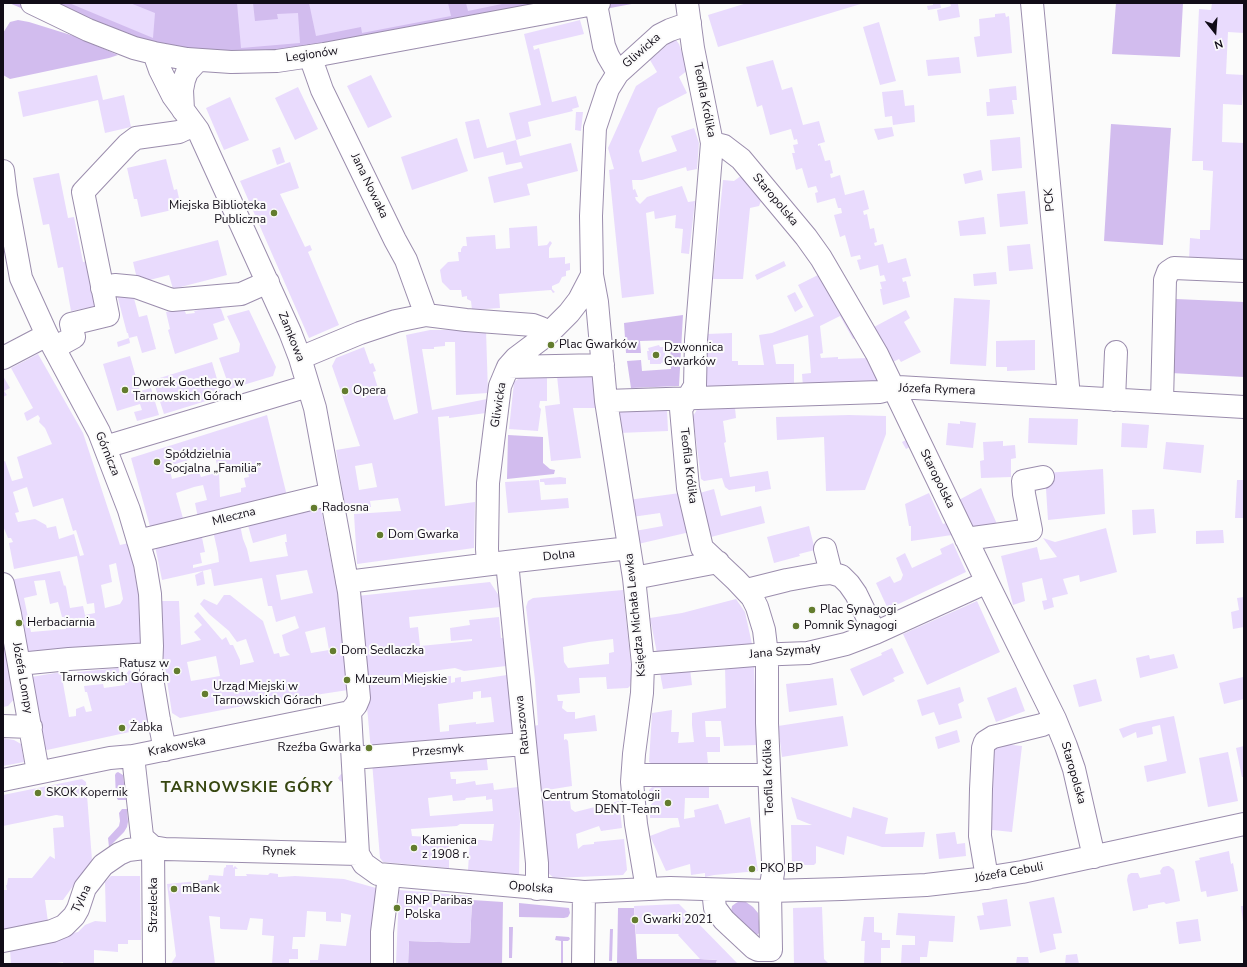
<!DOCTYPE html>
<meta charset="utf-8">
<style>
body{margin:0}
#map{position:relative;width:1247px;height:967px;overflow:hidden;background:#fbfbfb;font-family:"Nunito Sans",sans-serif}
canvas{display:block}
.frame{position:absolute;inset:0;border:4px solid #110c17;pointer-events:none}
.north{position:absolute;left:1195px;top:12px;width:40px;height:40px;-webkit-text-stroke:3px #fbfbfb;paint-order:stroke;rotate:163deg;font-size:11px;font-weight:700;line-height:16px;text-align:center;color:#110c17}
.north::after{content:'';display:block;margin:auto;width:14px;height:18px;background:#110c17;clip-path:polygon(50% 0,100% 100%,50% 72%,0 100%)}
</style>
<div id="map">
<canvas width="1247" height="967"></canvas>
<div class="frame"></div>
<div class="north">N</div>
</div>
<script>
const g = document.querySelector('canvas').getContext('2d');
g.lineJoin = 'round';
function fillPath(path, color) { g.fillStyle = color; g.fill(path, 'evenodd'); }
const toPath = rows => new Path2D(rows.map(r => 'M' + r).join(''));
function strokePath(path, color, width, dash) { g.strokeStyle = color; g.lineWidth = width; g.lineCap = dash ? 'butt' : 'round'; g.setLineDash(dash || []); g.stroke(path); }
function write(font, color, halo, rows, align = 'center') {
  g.font = font + ' "Nunito Sans",sans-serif'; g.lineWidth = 4; g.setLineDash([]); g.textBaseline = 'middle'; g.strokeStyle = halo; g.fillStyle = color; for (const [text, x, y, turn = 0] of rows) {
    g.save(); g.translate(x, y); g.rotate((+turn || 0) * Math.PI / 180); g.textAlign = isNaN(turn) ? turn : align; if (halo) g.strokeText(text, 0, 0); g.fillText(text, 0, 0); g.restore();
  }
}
const green = toPath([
 [9,3,637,3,343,58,236,74,129,53],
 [1116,3,1183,3,1180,57,1112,54],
 [18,20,29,22,74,36,118,55,109,58,10,79,3,75,3,33,10,22],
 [1111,124,1171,128,1163,245,1104,241],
 [1176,299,1244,302,1244,377,1171,373],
 [683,315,679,386,631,388,627,361,641,360,642,371,671,369,670,340,640,341,641,353,626,353,624,323],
 [508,435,543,437,543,463,550,469,555,470,554,474,507,479],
 [118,772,123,775,126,800,118,800,116,797,115,775,116,773],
 [122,809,127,809,128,822,127,827,124,832,109,847,108,838,119,826,120,821,119,813],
 [472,900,503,902,502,964,408,964,409,941,470,943],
 [740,901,746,902,753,907,758,913,760,932,756,936,731,912,732,906,736,903],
 [519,903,569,908,570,913,568,917,564,918,519,917],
 [618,908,634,908,637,959,700,959,717,960,716,964,617,964],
 [509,927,513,927,512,958,509,958],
 [610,929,613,929,612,961,609,961],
 [556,936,569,937,570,939,568,941,563,941,563,964,561,964,561,941,555,940]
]);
const building = toPath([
 [69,3,130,3,155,13,153,38],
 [237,3,253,3,255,21,278,19,277,14,298,13,300,43,241,48],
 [309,3,448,3,451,16,362,33,361,27,316,36],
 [466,3,502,3,502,4,468,11],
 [747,3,864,3,718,47,708,15],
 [933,3,940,3,941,8,928,10,927,6,933,5],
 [950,3,961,3,958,4,960,17,939,21,937,10,951,6],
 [1212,3,1244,3,1244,33,1228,32,1226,74,1244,75,1242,105,1223,104,1222,142,1244,143,1244,262,1189,259,1190,238,1200,239,1200,230,1210,230,1213,171,1203,170,1203,161,1192,161,1199,9,1211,10],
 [1005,13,1006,17,1009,16,1012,53,977,57,974,37,980,36,979,19,995,17,995,14],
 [580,20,584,34,533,46,534,50,539,48,552,102,576,96,579,107,572,109,573,111,528,122,531,136,516,140,520,156,571,143,578,171,527,184,530,195,494,203,488,177,523,168,521,162,506,165,503,152,474,159,465,122,479,119,487,148,516,140,509,113,541,105,524,34],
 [879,22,896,81,880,85,863,27],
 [673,40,676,40,679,44,688,70,679,77,687,93,658,108,639,151,642,162,677,151,671,136,694,128,699,143,697,169,687,171,686,167,642,180,632,180,633,190,635,189,638,197,635,197,636,200,640,204,647,197,682,186,688,202,695,201,689,254,681,253,683,229,675,228,676,215,655,219,654,211,646,213,654,294,622,298,609,170,614,169,608,148,636,86,657,72,650,60],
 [959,57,961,73,928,76,926,60],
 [773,60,782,90,792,87,803,125,819,121,825,142,818,144,818,146,820,145,825,161,830,160,833,173,830,174,831,178,840,175,845,195,864,190,869,209,863,211,864,215,867,214,870,229,874,228,877,242,874,243,875,246,883,244,888,263,906,258,911,276,902,278,903,282,906,281,910,297,883,305,880,289,882,289,880,282,886,281,884,275,880,276,878,265,860,270,857,260,861,259,860,255,851,257,845,235,840,237,834,215,842,213,841,208,838,208,835,198,817,203,815,193,818,192,816,186,808,188,802,168,796,170,792,153,795,153,793,145,798,144,797,139,794,140,791,129,770,135,762,105,757,107,746,67],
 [97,75,103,100,124,95,131,127,105,133,98,100,23,117,18,92],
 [371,75,392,117,368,128,347,86],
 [1016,86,1017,100,1012,100,1014,114,987,116,986,102,990,102,989,89],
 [298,87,318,129,295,140,275,98],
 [903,90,905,106,914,105,915,122,893,125,892,116,885,117,882,92],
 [230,97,249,140,224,150,206,108],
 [576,112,583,112,581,131,575,130],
 [892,127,894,136,878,140,874,129],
 [1020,137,1022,168,992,171,990,140],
 [457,138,468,171,412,190,401,157],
 [280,147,285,162,277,165,272,150],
 [166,159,174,190,177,189,181,208,141,217,137,199,134,199,127,168],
 [290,162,299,188,280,194,305,247,310,245,312,250,308,252,339,325,309,338,240,181],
 [981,170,983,180,965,184,963,174],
 [59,173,68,218,74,217,83,262,88,261,97,306,71,311,63,267,58,268,49,224,43,225,33,178],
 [742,175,748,184,747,185,761,201,759,206,750,208,743,279,713,279,723,180,734,181],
 [1025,191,1028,224,1000,227,997,194],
 [984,217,986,234,960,236,958,221],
 [537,226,538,246,547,245,550,241,552,243,549,248,549,258,565,257,565,264,570,263,570,270,566,271,566,276,562,277,559,283,552,286,552,289,555,292,553,293,551,290,499,294,500,308,472,310,471,301,467,299,467,296,462,297,461,290,450,290,442,282,440,270,448,262,459,261,458,252,461,252,461,249,463,246,467,246,466,237,495,235,496,249,510,248,509,228],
 [218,240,227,275,173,289,169,275,138,283,133,262],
 [1030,244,1033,269,1009,271,1007,246],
 [784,261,786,266,757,280,755,275],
 [996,272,997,284,974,286,973,274],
 [822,273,858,337,853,339,840,316,820,326,823,353,820,354,821,358,838,357,838,359,868,358,880,381,875,383,803,387,802,374,811,373,808,335,773,345,776,364,794,364,794,388,703,390,703,352,707,352,707,334,732,333,732,361,738,361,738,365,764,365,759,335,772,333,814,316,798,285],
 [132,291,139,317,147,315,156,349,142,353,137,336,129,338,128,333,127,333,117,295],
 [795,292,803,307,795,312,787,296],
 [954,298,990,300,986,366,950,364],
 [218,306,221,309,225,320,213,324,218,339,175,354,168,330,170,329,166,312,184,309,186,314,195,313,194,311],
 [249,310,276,367,273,376,230,389,219,358,239,352,240,344,227,316],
 [906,310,910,318,904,322,921,352,901,362,899,359,893,362,874,327],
 [430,330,486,330,488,393,456,395,455,342,445,342,445,346,434,347,434,349,422,349,432,410,487,399,486,413,449,418,449,416,438,417,445,506,475,502,474,548,357,564,354,514,401,511,398,498,370,501,371,507,345,508,336,450,360,446,332,366,336,358,364,347,370,364,373,363,376,371,373,372,378,388,384,386,385,388,388,396,387,398,394,420,418,413,406,335],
 [372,463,377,487,359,490,355,466],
 [129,338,130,343,118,347,117,342],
 [1035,340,1035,370,1007,371,1007,367,996,367,996,341],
 [659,345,660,347,663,347,663,350,665,350,665,359,664,359,664,362,661,363,661,364,650,364,650,360,648,360,647,351,649,351,648,348],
 [38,354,83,433,120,545,129,543,148,646,27,658,10,580,60,571,64,586,65,585,66,587,70,608,83,606,85,615,95,613,94,603,87,604,77,556,14,569,9,543,13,542,11,538,8,538,3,526,3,462,5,461,12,481,23,478,17,457,52,444,45,428,39,422,40,418,38,415,29,420,27,421,26,419,24,413,33,408,11,368],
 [27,487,33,507,63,498,73,531,76,530,84,555,80,556,74,534,59,539,56,526,47,528,46,525,35,519,18,522,15,513,19,512,13,492],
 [116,563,123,599,120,604,105,608,101,585,112,582,109,565],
 [45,580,50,604,58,602,62,617,64,617,66,629,31,632,24,598,37,595,34,581],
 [130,356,140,391,151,388,159,415,137,421,134,412,142,410,140,404,117,411,103,364],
 [212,362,222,396,164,414,153,380],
 [3,376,10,388,4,391,7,395,3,397],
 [547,376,547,401,540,401,539,407,541,409,538,431,509,429,514,382,521,377],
 [557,376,596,376,602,408,573,408,581,458,551,461,545,406,560,404],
 [698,408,735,408,736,418,723,421,726,442,724,443,730,477,768,471,771,489,755,492,755,486,729,490,725,487,722,478,704,481,701,479,693,416],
 [667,409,668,431,619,433,618,412],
 [267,415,287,496,198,518,195,503,207,500,203,485,194,487,176,493,184,522,151,530,131,458],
 [214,452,218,469,246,464,249,477,244,478,246,487,241,488,241,492,220,497,219,472,201,477,199,472,172,479,169,466],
 [849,415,886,416,886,434,865,490,826,491,824,437,777,440,776,417],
 [1029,418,1078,419,1077,445,1028,443],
 [960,421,976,423,973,448,946,445,948,423,960,424],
 [1122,423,1149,425,1147,448,1121,447],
 [906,440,910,447,906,449,902,442],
 [1003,441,1003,446,1015,445,1016,458,1011,459,1011,477,981,478,980,461,984,460,983,442],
 [1166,442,1204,445,1201,473,1163,469],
 [1103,469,1105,514,1048,520,1045,473],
 [560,477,566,478,566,484,545,485,544,482,540,482,540,479],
 [539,480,541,500,568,498,569,508,508,513,505,482],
 [1237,480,1244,480,1244,518,1235,518],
 [981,488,997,524,974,533,957,501],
 [714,489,721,516,761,506,765,523,707,538,696,494],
 [680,493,690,532,638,544,635,531,663,526,660,513,632,517,628,500],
 [929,493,943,524,946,523,952,535,911,541,911,526,909,526,905,504],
 [314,505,321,509,340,607,348,690,243,706,180,718,172,713,162,649,161,601,179,601,181,645,201,640,194,632,202,625,194,616,198,612,222,640,226,637,230,645,233,645,240,660,240,665,254,662,246,639,237,642,229,631,209,614,200,604,204,599,217,605,224,595,230,595,263,621,274,654,279,653,280,657,290,655,286,651,282,635,299,628,295,616,276,622,272,606,268,606,262,578,214,586,211,569,162,580,155,546,201,533,205,552,200,553,202,563,193,565,193,568,219,562,218,553,213,531,240,525,243,539,247,549,250,562,288,556,285,542,287,542,286,534,253,543,247,522],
 [307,570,313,593,281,600,276,575],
 [325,627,329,650,311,653,305,632],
 [216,656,220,676,191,681,187,662],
 [1154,509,1156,533,1133,535,1132,510],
 [809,526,815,550,799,554,800,556,774,563,767,537],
 [1106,528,1117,572,1080,582,1079,575,1063,579,1068,594,1052,598,1054,607,1044,610,1042,601,1047,600,1042,578,1022,583,1025,601,1013,605,1001,556,1037,547,1040,560,1057,557,1043,538,1055,542],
 [1223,530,1224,543,1196,544,1196,531],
 [953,543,966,572,888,609,876,583,890,576,894,583,901,580,903,575,896,558,905,553,912,568,942,554,940,549],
 [203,571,205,584,197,586,195,575],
 [490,582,499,596,500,607,409,617,410,628,418,627,420,646,472,641,472,639,451,641,450,628,470,625,469,620,499,617,501,638,504,638,506,666,464,671,455,668,409,674,409,683,414,682,415,680,451,676,451,683,455,682,455,678,461,677,461,682,507,675,514,735,371,751,357,596],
 [481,691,481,698,491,697,494,722,476,724,476,722,449,725,449,731,440,732,438,704,473,699,473,692],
 [623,590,632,675,630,686,628,688,607,689,606,677,579,678,580,693,557,695,558,701,563,701,562,708,567,712,575,712,575,719,595,715,597,731,564,734,564,740,566,739,568,741,572,786,541,791,534,726,538,725,535,680,526,607,528,601,533,598],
 [613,639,614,652,609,653,609,664,568,668,564,662,563,647,589,642],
 [1244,597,1244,627,1233,629,1231,612,1239,610,1237,598],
 [736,599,745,612,752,644,657,653,650,618,682,613],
 [977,601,1000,652,927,685,903,634],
 [3,628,16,697,8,706,3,707],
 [892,648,904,673,893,678,895,681,863,696,850,669,882,655,881,653],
 [1174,654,1178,668,1140,678,1136,658,1149,655,1150,659],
 [754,666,757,745,724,746,721,721,705,721,706,737,720,737,720,752,707,752,708,764,656,766,649,762,652,713,672,710,671,732,679,732,678,743,694,742,692,725,692,713,726,708,725,667],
 [119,668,120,677,78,681,77,672],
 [690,669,692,685,663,689,660,673],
 [129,670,141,677,151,724,148,728,47,750,44,748,31,677,61,672,69,717,76,716,76,709,84,706,86,712,92,711,87,692,85,692,84,686,103,684,104,688,125,685,124,677],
 [1243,677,1244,699,1224,704,1219,683],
 [833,678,837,705,789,712,786,684],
 [1096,679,1102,701,1079,707,1073,685],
 [960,687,964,701,958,704,962,718,939,725,934,712,922,716,917,700],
 [1016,687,1025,711,996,722,987,698],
 [843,716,848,746,782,757,778,726],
 [1174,716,1186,773,1147,782,1144,766,1167,761,1160,725,1152,727,1153,734,1137,738,1136,732,1123,738,1119,729,1134,724],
 [957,730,960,742,938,749,935,737],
 [3,738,14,740,21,744,24,762,3,766],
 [993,743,1022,746,1012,832,983,829],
 [1244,746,1244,777,1242,777,1236,748],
 [1228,752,1238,801,1208,807,1199,758],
 [486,753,488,770,450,772,451,779,456,779,456,784,475,781,476,785,493,783,494,790,518,787,520,822,519,875,468,870,470,839,492,841,494,824,460,824,457,826,411,829,412,836,428,837,432,841,449,842,449,868,383,862,380,858,372,762],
 [452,795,453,801,465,800,466,798,486,796,486,800,492,799,493,811,430,816,428,798],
 [341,774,345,775,343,782,340,781,338,778],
 [82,779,86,782,92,860,63,900,45,900,48,922,3,931,3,890,7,890,6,885,7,885,8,878,32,878,50,856,55,859,53,828,64,827,63,816,56,815,3,826,3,795],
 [709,782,709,798,685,798,684,819,695,817,694,810,718,804,720,810,721,810,725,824,750,817,758,871,714,875,705,877,705,873,691,875,690,864,666,871,650,836,671,828,680,827,678,818,650,818,650,806,655,800,650,795,649,790,656,783],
 [569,793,571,809,575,812,619,801,622,828,601,831,599,826,576,834,578,849,583,845,594,844,594,842,624,839,627,870,623,875,554,878,548,873,542,798],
 [791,797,851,818,853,807,888,818,885,834,925,832,923,847,882,847,847,836,844,855,816,846,816,863,814,865,792,865,791,825,812,825,797,819],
 [955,832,957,844,965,843,966,856,939,859,936,834],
 [1229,851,1231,864,1233,863,1238,891,1207,897,1206,891,1201,892,1195,861,1200,860,1199,858],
 [226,865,233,865,233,868,235,866,238,869,235,869,235,876,247,876,246,874,268,875,270,873,278,874,278,877,280,877,295,876,344,879,376,888,378,889,374,964,310,964,310,960,318,960,320,944,346,946,351,915,341,913,341,922,326,921,326,912,307,911,305,937,293,937,292,949,298,949,298,959,289,959,289,964,272,964,274,936,262,935,263,919,250,918,247,930,221,929,220,928,220,917,209,916,215,964,171,964,176,956,167,884,208,880,209,875,223,876,224,868,226,867],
 [1167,866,1169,866,1174,870,1180,901,1166,904,1164,902,1148,905,1148,908,1133,911,1127,880,1128,875,1131,873,1138,873,1140,878,1161,874,1160,871,1163,867],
 [111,876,140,876,141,940,128,940,128,944,118,944,118,952,94,950,94,964,63,964,63,962,50,964,11,964,10,950,29,942,78,932,85,925,95,921,106,922,105,882],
 [399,890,472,896,470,943,409,941,408,964,396,964],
 [1054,897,1062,933,1053,934,1056,949,1040,953,1029,902],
 [1007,899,1011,926,980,930,977,916,984,915,982,903],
 [679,904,695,920,738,964,716,964,717,960,700,959,678,935,679,934,636,934,634,906],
 [1241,906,1244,906,1244,922,1243,922],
 [822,907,824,959,829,964,794,964,793,908],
 [898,913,955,916,953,942,929,941,927,957,920,957,920,964,901,964,902,945,915,945,915,936,896,935],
 [864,917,874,917,874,932,882,933,882,940,890,940,890,948,881,948,881,964,864,964,865,941,861,941],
 [1198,919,1201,941,1179,944,1176,922],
 [1077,954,1079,964,1065,964,1066,955],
 [1017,957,1028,957,1029,964,1016,964]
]);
const minor = toPath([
 [32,3,88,30,134,48,154,53,187,59,231,62,277,61,324,54,599,3],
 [687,3,693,48,712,143,696,340,695,386,681,409,688,488,702,548,736,580,752,597,757,607,764,630,767,655,767,723,773,862,773,873,770,891,842,889,926,885,978,879,1022,872,1244,824],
 [1032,3,1068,386,1067,396],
 [596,4,604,46,608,56,618,73],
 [154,53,160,70,173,96,198,130,290,332,300,358,315,408,349,592,359,698,356,705,350,712],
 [310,56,322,90,395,240,406,260,426,315],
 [183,110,182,90,184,80,187,72,198,60],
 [712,143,724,146,741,159,806,237,821,258,877,354,987,582,1055,719,1066,746,1074,769,1094,857],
 [3,171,6,196,21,278,47,335,99,432,129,510,145,564,150,594,152,646,151,672,159,720,165,750],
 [102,288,115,285,136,287,172,300,241,294,268,282],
 [54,348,74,337,71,324,108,315,83,192,128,144,136,138,179,132,194,125],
 [3,358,47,335],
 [300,358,360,333,396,321,426,315,466,320,533,325,541,328,548,334],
 [508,367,603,365],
 [1114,400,1116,352],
 [606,401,880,392,898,387,1244,407],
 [1162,402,1165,280,1168,272,1174,268,1244,271],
 [105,447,308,386],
 [966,539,1031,530,1024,494,1023,481,1043,477],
 [138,541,331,494],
 [825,549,831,573],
 [507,562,537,863,537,889],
 [488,564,487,549,488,483,500,386,505,374,508,367,516,358,548,334,569,313,579,300,592,275],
 [634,578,718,562],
 [347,582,507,562,629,548],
 [3,584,10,614,38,772],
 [747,590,787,580,820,574,831,573,841,576,849,584,856,594,875,633],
 [19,664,69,659,151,654],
 [643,664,755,655,808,653,846,644,875,633,987,582],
 [350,712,358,854,364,864,378,874,584,892,670,888,770,891,771,950,758,950,754,948,724,920,715,908,713,890],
 [3,726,31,727],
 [133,756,142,836,145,840,153,847,165,849,358,854],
 [353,758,524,744],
 [633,775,768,775],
 [3,780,110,758,133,756,350,712],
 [153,847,154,964],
 [987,878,980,836,981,789,983,748,985,742,993,737,1042,725,1055,719],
 [647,889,636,824,632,782,634,754,642,693,643,664,634,578,606,401,597,302,592,275,591,216,595,128,608,89,618,73,660,35,670,30,690,23],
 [3,941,52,931,64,926,74,916,78,909,85,888,103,865,119,854,128,850,153,847],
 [382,964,382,932,389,876],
 [583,964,584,892]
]);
const markers = [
 [274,213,4,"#637c2e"],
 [551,345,4,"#637c2e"],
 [656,355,4,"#637c2e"],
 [125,390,4,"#637c2e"],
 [345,391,4,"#637c2e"],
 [157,462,4,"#637c2e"],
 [314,508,4,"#637c2e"],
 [380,535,4,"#637c2e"],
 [812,610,4,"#637c2e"],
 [19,623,4,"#637c2e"],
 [796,626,4,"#637c2e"],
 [333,651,4,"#637c2e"],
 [177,671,4,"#637c2e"],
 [347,680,4,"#637c2e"],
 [205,694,4,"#637c2e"],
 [122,728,4,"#637c2e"],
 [369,748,4,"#637c2e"],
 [38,793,4,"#637c2e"],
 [668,803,4,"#637c2e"],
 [414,848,4,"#637c2e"],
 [752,869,4,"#637c2e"],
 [174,889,4,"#637c2e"],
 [397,908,4,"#637c2e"],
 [635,920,4,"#637c2e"]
];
const streetNames = [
 ["Gliwicka",642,51,-41],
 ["Legionów",312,55,-8],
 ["Teofila Królika",704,100,79],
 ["Jana Nowaka",369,186,64],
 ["Staropolska",775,200,50],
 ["PCK",1050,200,-95],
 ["Zamkowa",291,337,68],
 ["Józefa Rymera",937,390,2],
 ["Gliwicka",499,405,-81],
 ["Górnicza",107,454,68],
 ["Teofila Królika",688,466,83],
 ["Staropolska",937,479,64],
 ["Mleczna",234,517,-14],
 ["Dolna",559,556,-6],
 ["Księdza Michała Lewka",636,615,-96],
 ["Jana Szymały",785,652,-5],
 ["Józefa Lompy",22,678,80],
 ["Ratuszowa",523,725,-96],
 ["Krakowska",177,747,-12],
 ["Przesmyk",438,751,-5],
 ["Staropolska",1073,773,74],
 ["Teofila Królika",769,777,-92],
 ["Rynek",279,852,1],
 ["Józefa Cebuli",1009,873,-10],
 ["Opolska",531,888,5],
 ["Tylna",82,899,-64],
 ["Strzelecka",154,905,-90]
];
const poiNames = [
 ["Miejska Biblioteka",266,206,"right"],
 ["Publiczna",266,220,"right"],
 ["Plac Gwarków",559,345],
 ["Dzwonnica",664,348],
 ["Gwarków",664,362],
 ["Dworek Goethego w",133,383],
 ["Tarnowskich Górach",133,397],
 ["Opera",353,391],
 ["Spółdzielnia",165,455],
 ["Socjalna „Familia”",165,469],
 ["Radosna",322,508],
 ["Dom Gwarka",388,535],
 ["Plac Synagogi",820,610],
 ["Herbaciarnia",27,623],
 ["Pomnik Synagogi",804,626],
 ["Dom Sedlaczka",341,651],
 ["Ratusz w",169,664,"right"],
 ["Tarnowskich Górach",169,678,"right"],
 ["Muzeum Miejskie",355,680],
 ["Urząd Miejski w",213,687],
 ["Tarnowskich Górach",213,701],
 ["Żabka",130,728],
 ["Rzeźba Gwarka",361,748,"right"],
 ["SKOK Kopernik",46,793],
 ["Centrum Stomatologii",660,796,"right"],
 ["DENT-Team",660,810,"right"],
 ["Kamienica",422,841],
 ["z 1908 r.",422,855],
 ["PKO BP",760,869],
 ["mBank",182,889],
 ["BNP Paribas",405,901],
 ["Polska",405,915],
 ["Gwarki 2021",643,920]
];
const districtNames = [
 ["TARNOWSKIE GÓRY",247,788]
];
fillPath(green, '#d2bcee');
fillPath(building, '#e9dbfd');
strokePath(minor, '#9b8dad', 24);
strokePath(minor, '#fff', 22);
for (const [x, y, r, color] of markers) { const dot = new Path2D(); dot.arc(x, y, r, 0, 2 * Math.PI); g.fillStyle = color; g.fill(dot); strokePath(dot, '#fbfbfb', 1.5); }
write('12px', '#110c17', '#fbfbfb', streetNames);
write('12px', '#110c17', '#fbfbfb', poiNames, 'left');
g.letterSpacing = '1px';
write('bold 16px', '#364610', '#fbfbfb', districtNames);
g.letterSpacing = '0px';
</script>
